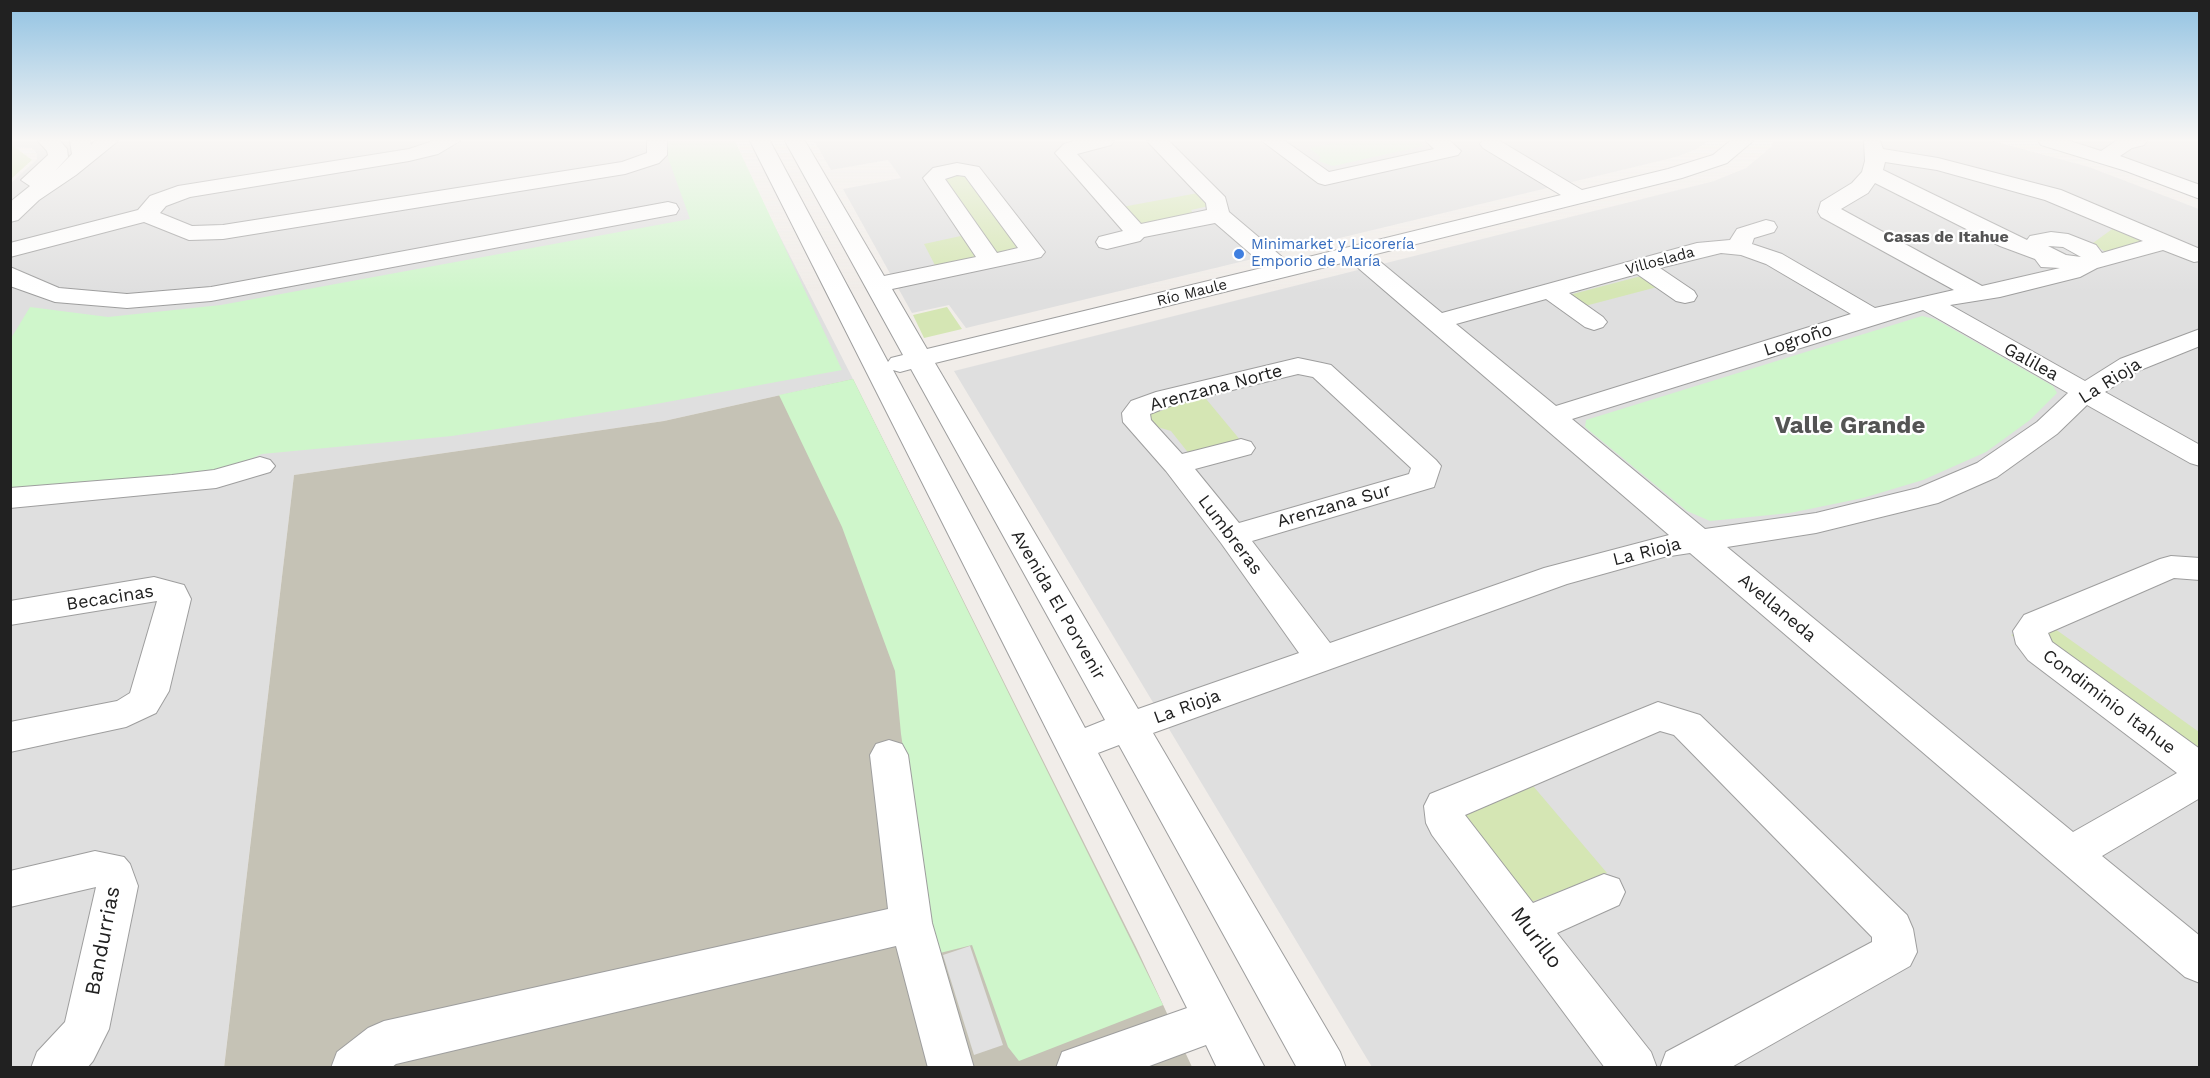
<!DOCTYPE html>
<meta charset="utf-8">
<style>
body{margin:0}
#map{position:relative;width:2210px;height:1078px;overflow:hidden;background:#f1ede9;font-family:"Work Sans",sans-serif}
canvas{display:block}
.frame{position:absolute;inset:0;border:12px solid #212121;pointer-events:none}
</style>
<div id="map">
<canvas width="2210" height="1078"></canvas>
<div class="frame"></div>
</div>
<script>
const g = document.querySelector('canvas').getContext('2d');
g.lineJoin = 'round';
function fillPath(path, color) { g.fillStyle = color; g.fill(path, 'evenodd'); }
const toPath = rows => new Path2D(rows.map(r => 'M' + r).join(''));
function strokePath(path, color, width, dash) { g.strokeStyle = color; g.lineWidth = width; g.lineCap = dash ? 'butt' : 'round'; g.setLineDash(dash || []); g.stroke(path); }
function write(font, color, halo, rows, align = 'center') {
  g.font = font + ' "Work Sans",sans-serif'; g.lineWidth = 4.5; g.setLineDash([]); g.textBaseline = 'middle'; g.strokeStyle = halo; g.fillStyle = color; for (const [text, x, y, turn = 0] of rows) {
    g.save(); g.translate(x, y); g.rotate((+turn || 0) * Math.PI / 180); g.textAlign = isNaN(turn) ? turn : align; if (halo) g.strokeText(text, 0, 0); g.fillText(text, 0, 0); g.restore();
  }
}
const residential = toPath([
 [10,141,731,141,853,379,664,421,294,475,224,1067,11,1067,10,184,37,159,36,152,31,148,11,147],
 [814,141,1708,141,1695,150,1676,157,966,328,949,305,912,313,843,189,901,178,888,160,831,170],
 [1773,141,1993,141,2089,167,2199,209,2199,1067,1372,1067,954,371,1714,181,1746,168,1771,147],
 [2069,141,2199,141,2199,185,2138,163]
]);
const construction = toPath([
 [853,379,1137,949,1192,1067,224,1068,294,475,664,421]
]);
const grass = toPath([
 [11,144,32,160,11,179,10,144],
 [963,172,1023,242,1016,253,937,269,924,244,979,232,942,178],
 [1198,193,1209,206,1191,210,1195,216,1148,225,1135,223,1122,207],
 [2115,227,2147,240,2108,254,2093,243],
 [1645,275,1661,286,1585,306,1569,295],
 [947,307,962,329,924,338,913,315],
 [1202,394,1241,441,1190,455,1171,431,1154,426,1147,418,1153,407],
 [2044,621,2199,732,2199,752,2182,761,2011,635],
 [1528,780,1607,873,1529,903,1461,824,1466,804]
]);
const park = toPath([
 [662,141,735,141,842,370,645,406,452,436,262,454,214,474,11,490,10,340,30,307,108,317,221,305,690,219],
 [1344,141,1419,141,1423,146,1333,166,1318,161,1321,157,1309,148],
 [1922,316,1935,319,2053,386,2057,393,2030,420,1986,452,1923,480,1863,498,1790,513,1710,521,1687,511,1585,427,1586,420],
 [853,379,1163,1005,1019,1061,1008,1047,972,945,940,953,924,888,901,734,895,671,842,527,779,395]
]);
const parking = toPath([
 [970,946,1003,1045,974,1055,943,955]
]);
const minor = toPath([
 [38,141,60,141,67,149,68,157,55,171,72,154,70,141,90,141,91,145,95,141,118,141,76,175,39,200,18,220,10,222,10,202,30,186,21,180,48,155,47,151,38,141],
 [433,141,460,141,438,154,409,161,190,197,166,206,160,213,192,226,223,225,622,162,647,153,647,141,667,141,667,155,659,163,625,174,223,239,189,240,144,222,10,257,10,243,138,210,150,196,178,186,409,149,433,141],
 [750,141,770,141,888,362,891,358,903,355,785,141,805,141,884,276,976,257,923,178,933,168,957,163,979,167,1045,252,1041,257,1033,259,892,289,927,349,1266,267,1215,223,1144,237,1140,241,1107,249,1099,247,1096,242,1099,237,1123,231,1055,153,1064,144,1074,141,1114,141,1111,145,1077,154,1141,224,1207,210,1206,203,1147,141,1169,141,1225,197,1229,212,1288,262,1561,195,1483,148,1480,144,1482,141,1500,141,1582,190,1668,169,1713,155,1730,141,1753,141,1727,163,1682,178,1372,255,1442,313,1697,243,1730,240,1737,229,1766,220,1774,222,1777,227,1774,232,1754,238,1752,244,1782,254,1875,308,1954,290,1821,217,1818,212,1821,202,1852,183,1862,172,1865,161,1864,141,1880,141,1883,149,1938,158,2061,190,2200,249,2200,261,2194,262,2163,250,2097,268,2080,277,2000,297,1950,305,2085,381,2120,359,2200,329,2200,346,2138,371,2105,392,2200,445,2200,466,2190,463,2087,405,2057,434,1997,477,1938,503,1816,533,1727,547,2073,832,2177,773,2028,660,2016,644,2013,631,2024,615,2160,559,2171,556,2200,558,2200,580,2174,578,2048,633,2052,642,2200,749,2200,798,2102,856,2200,936,2200,983,2185,977,1690,553,1664,557,1567,584,1153,733,1340,1052,1346,1068,1297,1068,1119,745,1098,753,1265,1068,1217,1068,1206,1045,1144,1068,1056,1068,1062,1052,1187,1008,750,141],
 [1885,162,1937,170,2045,200,2143,241,2102,253,2096,245,2068,234,2051,232,2030,236,2027,240,1883,170,1885,162],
 [957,175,965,176,1018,248,997,253,945,179,957,175],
 [1875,183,2000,246,2035,259,2041,267,2060,268,1982,286,1841,209,1868,193,1875,183],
 [2048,246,2063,247,2081,257,2066,255,2048,246],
 [1721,253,1741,255,1766,264,1851,314,1556,406,1456,324,1546,299,1585,327,1594,330,1603,327,1607,322,1603,317,1569,293,1637,274,1676,301,1685,303,1694,301,1697,296,1694,291,1660,268,1721,253],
 [1350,261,1669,535,1544,568,1330,643,1252,541,1434,487,1441,466,1436,460,1331,365,1322,363,1298,358,1156,392,1131,401,1122,413,1123,422,1166,471,1221,543,1299,653,1138,709,935,363,1350,261],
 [1923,310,2068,393,2037,422,1977,463,1918,488,1816,513,1705,529,1572,419,1923,310],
 [911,369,1105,720,1085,728,893,370,900,372,911,369],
 [1298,374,1313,377,1411,468,1409,474,1239,523,1195,469,1251,454,1255,448,1251,442,1241,439,1182,454,1151,420,1150,414,1175,404,1298,374],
 [1262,141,1285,141,1329,172,1434,149,1426,141,1450,141,1461,151,1458,155,1325,185,1318,183,1262,141],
 [2038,141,2070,141,2101,151,2116,141,2147,141,2144,145,2132,148,2120,156,2200,185,2200,199,2126,171,2041,145,2038,141],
 [668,202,676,204,679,209,676,214,211,301,127,308,55,302,10,286,10,267,59,288,127,294,211,287,668,202],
 [260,457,270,460,275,466,270,472,216,488,10,508,10,488,172,475,214,470,260,457],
 [154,577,184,585,191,599,169,691,156,713,126,727,10,752,10,722,117,701,130,693,157,601,10,625,10,601,154,577],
 [1658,702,1700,715,1907,915,1913,929,1917,952,1910,966,1730,1068,1660,1068,1666,1052,1872,942,1872,937,1674,735,1660,731,1465,815,1533,903,1604,874,1619,879,1625,892,1619,905,1557,933,1651,1052,1657,1068,1605,1068,1432,835,1426,823,1424,806,1430,794,1658,702],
 [889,740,902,744,908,755,932,923,974,1068,928,1068,896,946,396,1064,391,1068,331,1068,337,1052,368,1028,384,1021,888,909,870,755,876,744,889,740],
 [95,851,124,857,130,864,138,886,109,1029,93,1061,87,1068,31,1068,37,1052,65,1022,96,887,10,907,10,871,95,851]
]);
const markers = [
 [1239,254,6,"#3f7fe0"]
];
const farShopnames = [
 ["Minimarket y Licorería",1251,245],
 ["Emporio de María",1251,262]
];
const farStreetnames = [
 ["Villoslada",1660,261,-15],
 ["Río Maule",1192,293,-14]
];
const farNeighbourhoodnames = [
 ["Casas de Itahue",1946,237]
];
const streetNames = [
 ["Logroño",1798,340,-18],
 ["Galilea",2031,362,29],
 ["La Rioja",2110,381,-32],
 ["Arenzana Norte",1216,388,-15],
 ["Arenzana Sur",1334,506,-16],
 ["Lumbreras",1230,535,53],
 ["La Rioja",1647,552,-14],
 ["Becacinas",110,598,-9],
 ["Avenida El Porvenir",1058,605,60],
 ["Avellaneda",1777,608,40],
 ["Condiminio Itahue",2109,702,37],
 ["La Rioja",1187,707,-20]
];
const nearStreetnames = [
 ["Murillo",1536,938,53],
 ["Bandurrias",103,941,-79]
];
const districtNames = [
 ["Valle Grande",1850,426]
];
fillPath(residential, '#dfdfdf');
fillPath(construction, '#c5c2b5');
fillPath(grass, '#d5e6b4');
fillPath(park, '#cff6cb');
fillPath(parking, '#e1e1e1');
strokePath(minor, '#9e9e9e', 2);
fillPath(minor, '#fff');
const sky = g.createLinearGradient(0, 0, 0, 292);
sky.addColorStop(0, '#91c2e2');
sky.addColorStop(0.48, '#f9f7f5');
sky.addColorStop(1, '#f9f7f500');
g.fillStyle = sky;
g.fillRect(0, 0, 2210, 292);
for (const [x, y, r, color] of markers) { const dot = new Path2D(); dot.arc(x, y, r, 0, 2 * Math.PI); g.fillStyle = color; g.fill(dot); strokePath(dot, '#fff', 2); }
write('15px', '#366cbe', '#fff', farShopnames, 'left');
write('15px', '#212121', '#fff', farStreetnames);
write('bold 16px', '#545454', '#fff', farNeighbourhoodnames);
write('18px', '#212121', '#fff', streetNames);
write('21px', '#212121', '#fff', nearStreetnames);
write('bold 24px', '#545454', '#fff', districtNames);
</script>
